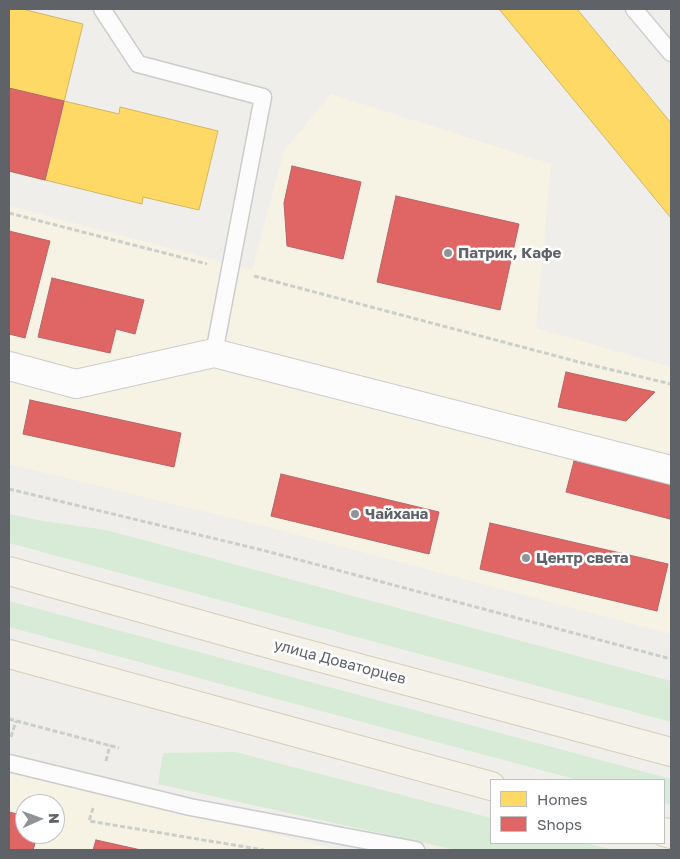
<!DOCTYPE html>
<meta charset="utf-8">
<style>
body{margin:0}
#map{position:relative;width:680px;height:859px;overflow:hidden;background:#efeeea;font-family:"Golos Text",sans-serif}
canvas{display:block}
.frame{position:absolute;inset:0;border:10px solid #5f6368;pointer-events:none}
.legend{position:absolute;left:490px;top:779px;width:175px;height:65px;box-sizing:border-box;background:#fff;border:1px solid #bfc1c3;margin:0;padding:6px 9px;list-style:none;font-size:15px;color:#5f6368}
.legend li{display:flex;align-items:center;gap:10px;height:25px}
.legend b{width:25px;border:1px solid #bfc1c3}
.north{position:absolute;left:15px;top:794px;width:50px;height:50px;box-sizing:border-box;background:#fff;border:1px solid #bfc1c3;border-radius:50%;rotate:88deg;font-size:14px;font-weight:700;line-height:20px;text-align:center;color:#5f6368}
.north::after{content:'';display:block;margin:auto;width:18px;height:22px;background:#919496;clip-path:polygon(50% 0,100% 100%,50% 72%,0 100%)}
</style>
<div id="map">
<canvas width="680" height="859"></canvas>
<div class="frame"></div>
<ul class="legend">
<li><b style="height:14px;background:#ffd966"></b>Homes</li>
<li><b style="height:14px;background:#e06666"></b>Shops</li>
</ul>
<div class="north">N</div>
</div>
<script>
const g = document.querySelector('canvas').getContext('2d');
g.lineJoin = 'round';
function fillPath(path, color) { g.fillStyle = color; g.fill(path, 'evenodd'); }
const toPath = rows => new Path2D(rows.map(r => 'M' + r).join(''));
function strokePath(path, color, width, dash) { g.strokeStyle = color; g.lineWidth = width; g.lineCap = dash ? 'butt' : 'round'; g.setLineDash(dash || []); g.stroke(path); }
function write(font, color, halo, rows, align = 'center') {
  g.font = font + ' "Golos Text",sans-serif'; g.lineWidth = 5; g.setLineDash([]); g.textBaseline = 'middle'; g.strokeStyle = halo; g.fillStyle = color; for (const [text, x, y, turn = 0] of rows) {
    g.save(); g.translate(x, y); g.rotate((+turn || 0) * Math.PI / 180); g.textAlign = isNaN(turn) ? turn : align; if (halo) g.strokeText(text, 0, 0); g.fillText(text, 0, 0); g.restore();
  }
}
const commercial = toPath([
 [331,94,551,164,536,328,671,367,671,634,268,527,9,464,9,206,252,270,284,151],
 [9,770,147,805,342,850,9,850],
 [25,804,55,804,55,834,25,834]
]);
const green = toPath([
 [9,514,43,521,106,530,671,681,671,722,9,543],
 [9,601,671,779,671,805,664,803,664,780,578,780,9,627],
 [235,752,491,818,491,843,585,843,614,850,456,850,158,784,163,753]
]);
const homes = toPath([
 [9,9,22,9,83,24,45,180,9,171,9,9],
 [499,9,577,9,671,123,671,218,499,9],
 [64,101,119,114,120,107,218,131,199,210,143,197,142,204,45,180,64,101]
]);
const shops = toPath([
 [9,88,64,101,45,180,9,171,9,88],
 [292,166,361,182,343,259,287,246,284,203,292,166],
 [396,196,519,224,500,310,377,282,396,196],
 [9,231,50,241,25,338,9,334,9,231],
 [52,278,144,300,135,334,116,329,110,353,38,337,52,278],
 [566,372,655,392,626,421,558,407,566,372],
 [30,400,181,433,174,467,23,434,30,400],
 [574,461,671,485,671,512,670,519,566,492,574,461],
 [281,474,439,512,429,554,271,516,281,474],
 [490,523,668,564,657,611,480,569,490,523],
 [9,812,25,816,25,834,38,834,33,850,9,850,9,812],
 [96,840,141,850,93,850,96,840]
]);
const path = toPath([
 [9,213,207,264],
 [254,276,575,361,671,384],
 [9,489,262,550,671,659],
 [9,719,119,748],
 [11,737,16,721],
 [106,761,110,745],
 [93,808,89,821,264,850]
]);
const lane = toPath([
 [102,9,138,64,263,97,214,353],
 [634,9,671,53],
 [9,763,190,807,416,850]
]);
const street = toPath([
 [9,366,76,384,214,353,671,470]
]);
const primary = toPath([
 [9,571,277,646,671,752],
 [9,654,491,786],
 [664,832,671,834]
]);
const markers = [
 [448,253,5,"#919496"],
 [355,514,5,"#919496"],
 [526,558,5,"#919496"]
];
const poiNames = [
 ["Патрик, Кафе",458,253],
 ["Чайхана",365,514],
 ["Центр света",536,558]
];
const streetNames = [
 ["улица Доваторцев",340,662,15]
];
fillPath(commercial, '#f7f3e4');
fillPath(green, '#d8ebd6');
fillPath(homes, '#ffd966');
strokePath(homes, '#cfb667', 1);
fillPath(shops, '#e06666');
strokePath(shops, '#b96567', 1);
strokePath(lane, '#cbcccc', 19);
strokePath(street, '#cbcccc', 30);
strokePath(primary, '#d7ceb8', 30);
strokePath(path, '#cacfcc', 3, [5, 2.5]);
strokePath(lane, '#fdfcfc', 16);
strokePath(street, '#fdfcfc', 28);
strokePath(primary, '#f4f2e9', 28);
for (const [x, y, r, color] of markers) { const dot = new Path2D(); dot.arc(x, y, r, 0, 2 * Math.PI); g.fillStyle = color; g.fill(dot); strokePath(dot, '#fff', 2); }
write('bold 15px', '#5f6368', '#fff', poiNames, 'left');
write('15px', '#5f6368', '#fff', streetNames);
</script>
